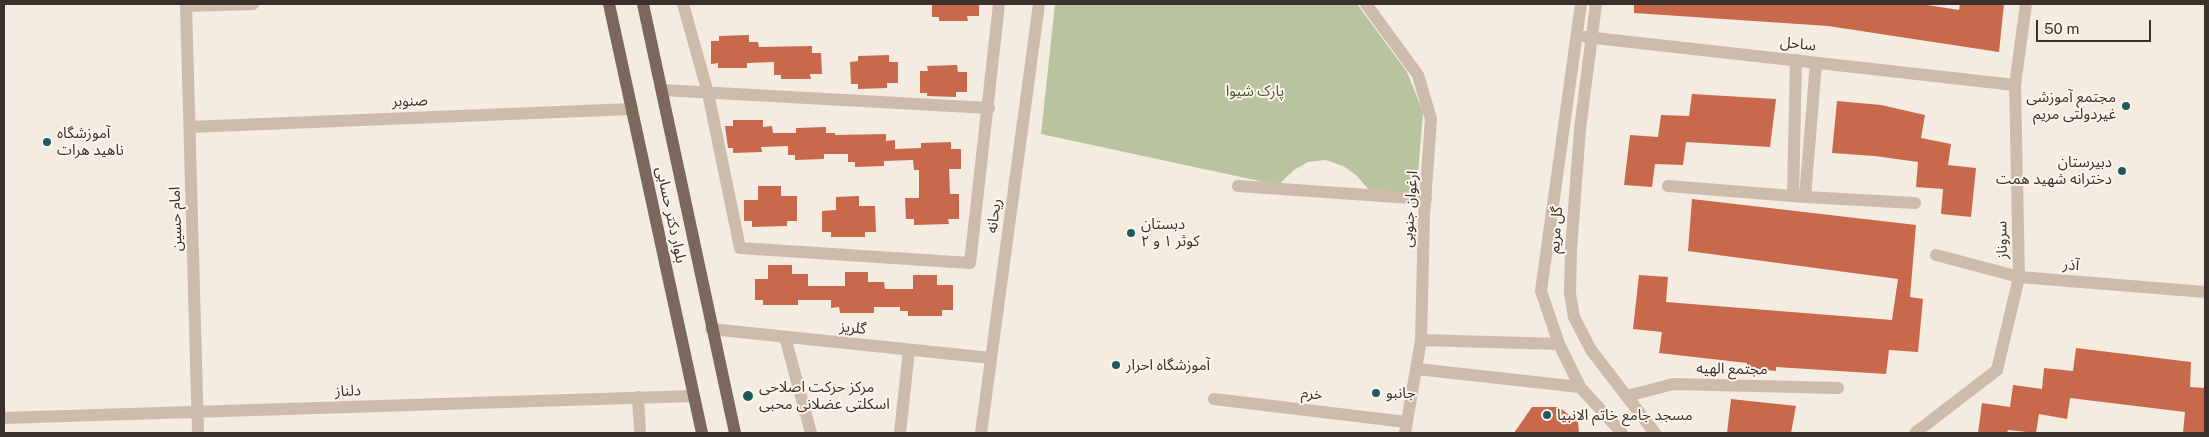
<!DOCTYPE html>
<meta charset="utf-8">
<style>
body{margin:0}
#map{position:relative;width:2209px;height:437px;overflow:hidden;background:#f4ebe1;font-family:"Public Sans",sans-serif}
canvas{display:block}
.frame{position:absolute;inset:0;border:5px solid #3b302b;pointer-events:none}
.scale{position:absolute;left:2036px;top:20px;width:115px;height:22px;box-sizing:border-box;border:2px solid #3b302b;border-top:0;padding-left:6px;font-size:15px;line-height:18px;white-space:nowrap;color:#3b302b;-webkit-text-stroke:4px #fbf5ee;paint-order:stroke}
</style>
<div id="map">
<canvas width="2209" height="437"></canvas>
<div class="frame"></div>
<div class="scale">50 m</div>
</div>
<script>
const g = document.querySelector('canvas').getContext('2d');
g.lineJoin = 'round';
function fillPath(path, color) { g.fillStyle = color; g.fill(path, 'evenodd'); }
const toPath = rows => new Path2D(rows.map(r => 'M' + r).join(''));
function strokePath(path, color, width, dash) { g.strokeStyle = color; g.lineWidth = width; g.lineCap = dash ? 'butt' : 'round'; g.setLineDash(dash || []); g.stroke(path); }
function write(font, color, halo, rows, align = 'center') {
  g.font = font + ' "Public Sans","Noto Sans Arabic",sans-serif'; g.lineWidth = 4; g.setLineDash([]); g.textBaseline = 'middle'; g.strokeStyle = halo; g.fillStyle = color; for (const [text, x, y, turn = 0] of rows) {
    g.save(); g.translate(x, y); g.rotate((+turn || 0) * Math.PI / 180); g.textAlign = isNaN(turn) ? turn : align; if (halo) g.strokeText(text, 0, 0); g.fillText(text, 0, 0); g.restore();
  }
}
const green = toPath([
 [1055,4,1357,4,1407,72,1423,112,1416,198,1370,191,1356,175,1343,166,1326,160,1308,162,1294,170,1278,185,1041,134]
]);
const building = toPath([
 [932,4,979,4,979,16,967,16,968,21,939,21,939,17,932,17],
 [1634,4,1921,4,1959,10,1960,4,2004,4,1999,52,1828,26,1634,13],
 [749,35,749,42,758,42,759,47,812,46,812,53,821,53,822,74,810,74,811,79,781,79,781,75,774,75,774,62,747,63,747,68,718,68,718,63,711,64,711,41,719,41,719,36],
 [889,55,889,62,898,62,898,83,887,83,887,88,858,89,858,84,851,84,850,62,858,61,858,56],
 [957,65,958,72,967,72,967,92,956,92,956,97,927,96,927,93,920,93,920,71,928,71,927,66],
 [1692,94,1776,99,1770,147,1686,142,1683,165,1655,164,1652,187,1624,185,1630,135,1658,137,1661,115,1689,116],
 [1837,101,1881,105,1925,115,1921,138,1951,144,1948,165,1976,168,1971,217,1941,214,1943,189,1916,187,1918,162,1875,156,1832,153],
 [733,120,763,120,763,127,772,126,773,133,796,133,796,128,826,127,826,133,835,133,835,135,886,134,886,141,895,140,895,149,921,148,921,143,951,142,951,149,961,149,961,169,949,169,950,194,959,194,959,219,948,219,949,224,914,225,914,219,906,219,905,198,919,198,919,170,914,170,913,160,884,161,884,166,855,167,855,162,848,162,848,154,824,154,824,159,795,160,795,155,788,155,788,146,761,147,762,152,733,153,733,148,728,148,725,126,733,126],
 [758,186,781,186,781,196,797,196,797,221,787,221,787,226,752,227,752,221,744,221,744,200,758,200],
 [859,196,859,206,875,206,876,232,865,232,865,237,831,237,831,232,822,232,822,211,836,210,836,197],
 [1692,199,1916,225,1910,297,1923,299,1918,352,1889,350,1886,374,1776,367,1776,371,1747,368,1747,363,1659,353,1662,332,1633,329,1639,275,1668,277,1666,302,1892,320,1898,279,1688,251],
 [768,265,792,265,792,274,808,274,808,286,845,286,845,272,868,272,868,282,884,282,885,289,913,289,913,275,937,275,937,285,953,285,953,310,942,310,942,316,908,316,908,311,900,311,900,307,874,307,874,313,840,313,839,307,831,308,831,300,798,300,798,305,763,305,763,300,755,300,755,279,768,279],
 [2076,348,2191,362,2190,387,2205,388,2205,433,2183,433,2185,412,2070,398,2067,419,2039,414,2036,433,2008,430,2007,433,1978,433,1982,403,2010,407,2013,385,2042,389,2044,368,2073,371],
 [1731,399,1796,406,1791,433,1727,433],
 [1532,407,1559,407,1578,422,1579,433,1514,433]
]);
const minor = toPath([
 [186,4,198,433],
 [683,4,708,93,740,248,970,263,999,4],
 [1366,4,1418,75,1431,119,1424,216,1421,340,1405,433],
 [1581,4,1541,291,1559,344,1580,387,1622,433],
 [1596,4,1580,129,1571,249,1570,293,1574,317,1591,350,1655,433],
 [186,6,253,4],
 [1586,37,2015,85],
 [662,90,989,108],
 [190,127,632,109],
 [1238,186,1426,199],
 [1668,186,1805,197,1915,203],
 [1793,196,1796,60],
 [1805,197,1816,63],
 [1936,255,2019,277,2205,292],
 [711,329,991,358],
 [785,337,811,433],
 [1421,340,1559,344],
 [1417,369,1580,387],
 [1627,396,1673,384,1838,388],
 [638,397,640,433],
 [1214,399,1406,422],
 [4,418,693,396],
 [900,433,909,350],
 [981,433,1039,4],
 [1915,433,1997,370,2019,277,2015,85,2026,4]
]);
const major = toPath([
 [609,4,702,433],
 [643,4,735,433]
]);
const markers = [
 [2126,106,5,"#1f5a5e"],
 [47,142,5,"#1f5a5e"],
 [2122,171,5,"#1f5a5e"],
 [1131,233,5,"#1f5a5e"],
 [1116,365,5,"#1f5a5e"],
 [1376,393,5,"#1f5a5e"],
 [748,396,6,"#1f5a5e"],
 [1547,415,5,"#1f5a5e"]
];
const streetNames = [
 ["ساحل",1798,44,6],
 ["صنوبر",410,101,-2],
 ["ارغوان جنوبی",1410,209,-86],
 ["بلوار دکتر حسابی",671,215,78],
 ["ریحانه",994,216,-82],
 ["امام حسین",176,219,-92],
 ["گل مریم",1556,230,-86],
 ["سروناز",2002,240,-91],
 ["آذر",2071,265,5],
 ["گلریز",853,328,6],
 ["مجتمع الهیه",1732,369,1],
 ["دلناز",348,391,-2],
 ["خرم",1312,394,7]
];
const parkNames = [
 ["پارک شیوا",1255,91]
];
const poiNames = [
 ["مجتمع آموزشی",2116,97,"right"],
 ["غیردولتی مریم",2116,114,"right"],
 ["آموزشگاه",57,133],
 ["ناهید هرات",57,150],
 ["دبیرستان",2112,162,"right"],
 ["دخترانه شهید همت",2112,179,"right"],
 ["دبستان",1141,224],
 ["کوثر ۱ و ۲",1141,241],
 ["آموزشگاه احرار",1126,365],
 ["مرکز حرکت اصلاحی",759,387],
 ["اسکلتی عضلانی محبی",759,404],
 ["جانبو",1386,393],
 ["مسجد جامع خاتم الانبیا",1557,415]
];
fillPath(green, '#b8c4a0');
fillPath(building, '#c8694b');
strokePath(minor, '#cdbbac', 12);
strokePath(major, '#7d675c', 12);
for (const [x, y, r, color] of markers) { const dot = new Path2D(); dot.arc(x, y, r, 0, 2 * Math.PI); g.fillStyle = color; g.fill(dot); strokePath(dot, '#fbf5ee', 2); }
write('15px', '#3b302b', '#fbf5ee', streetNames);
write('15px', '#4a5a2e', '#fbf5ee', parkNames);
write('15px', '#3b302b', '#fbf5ee', poiNames, 'left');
</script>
